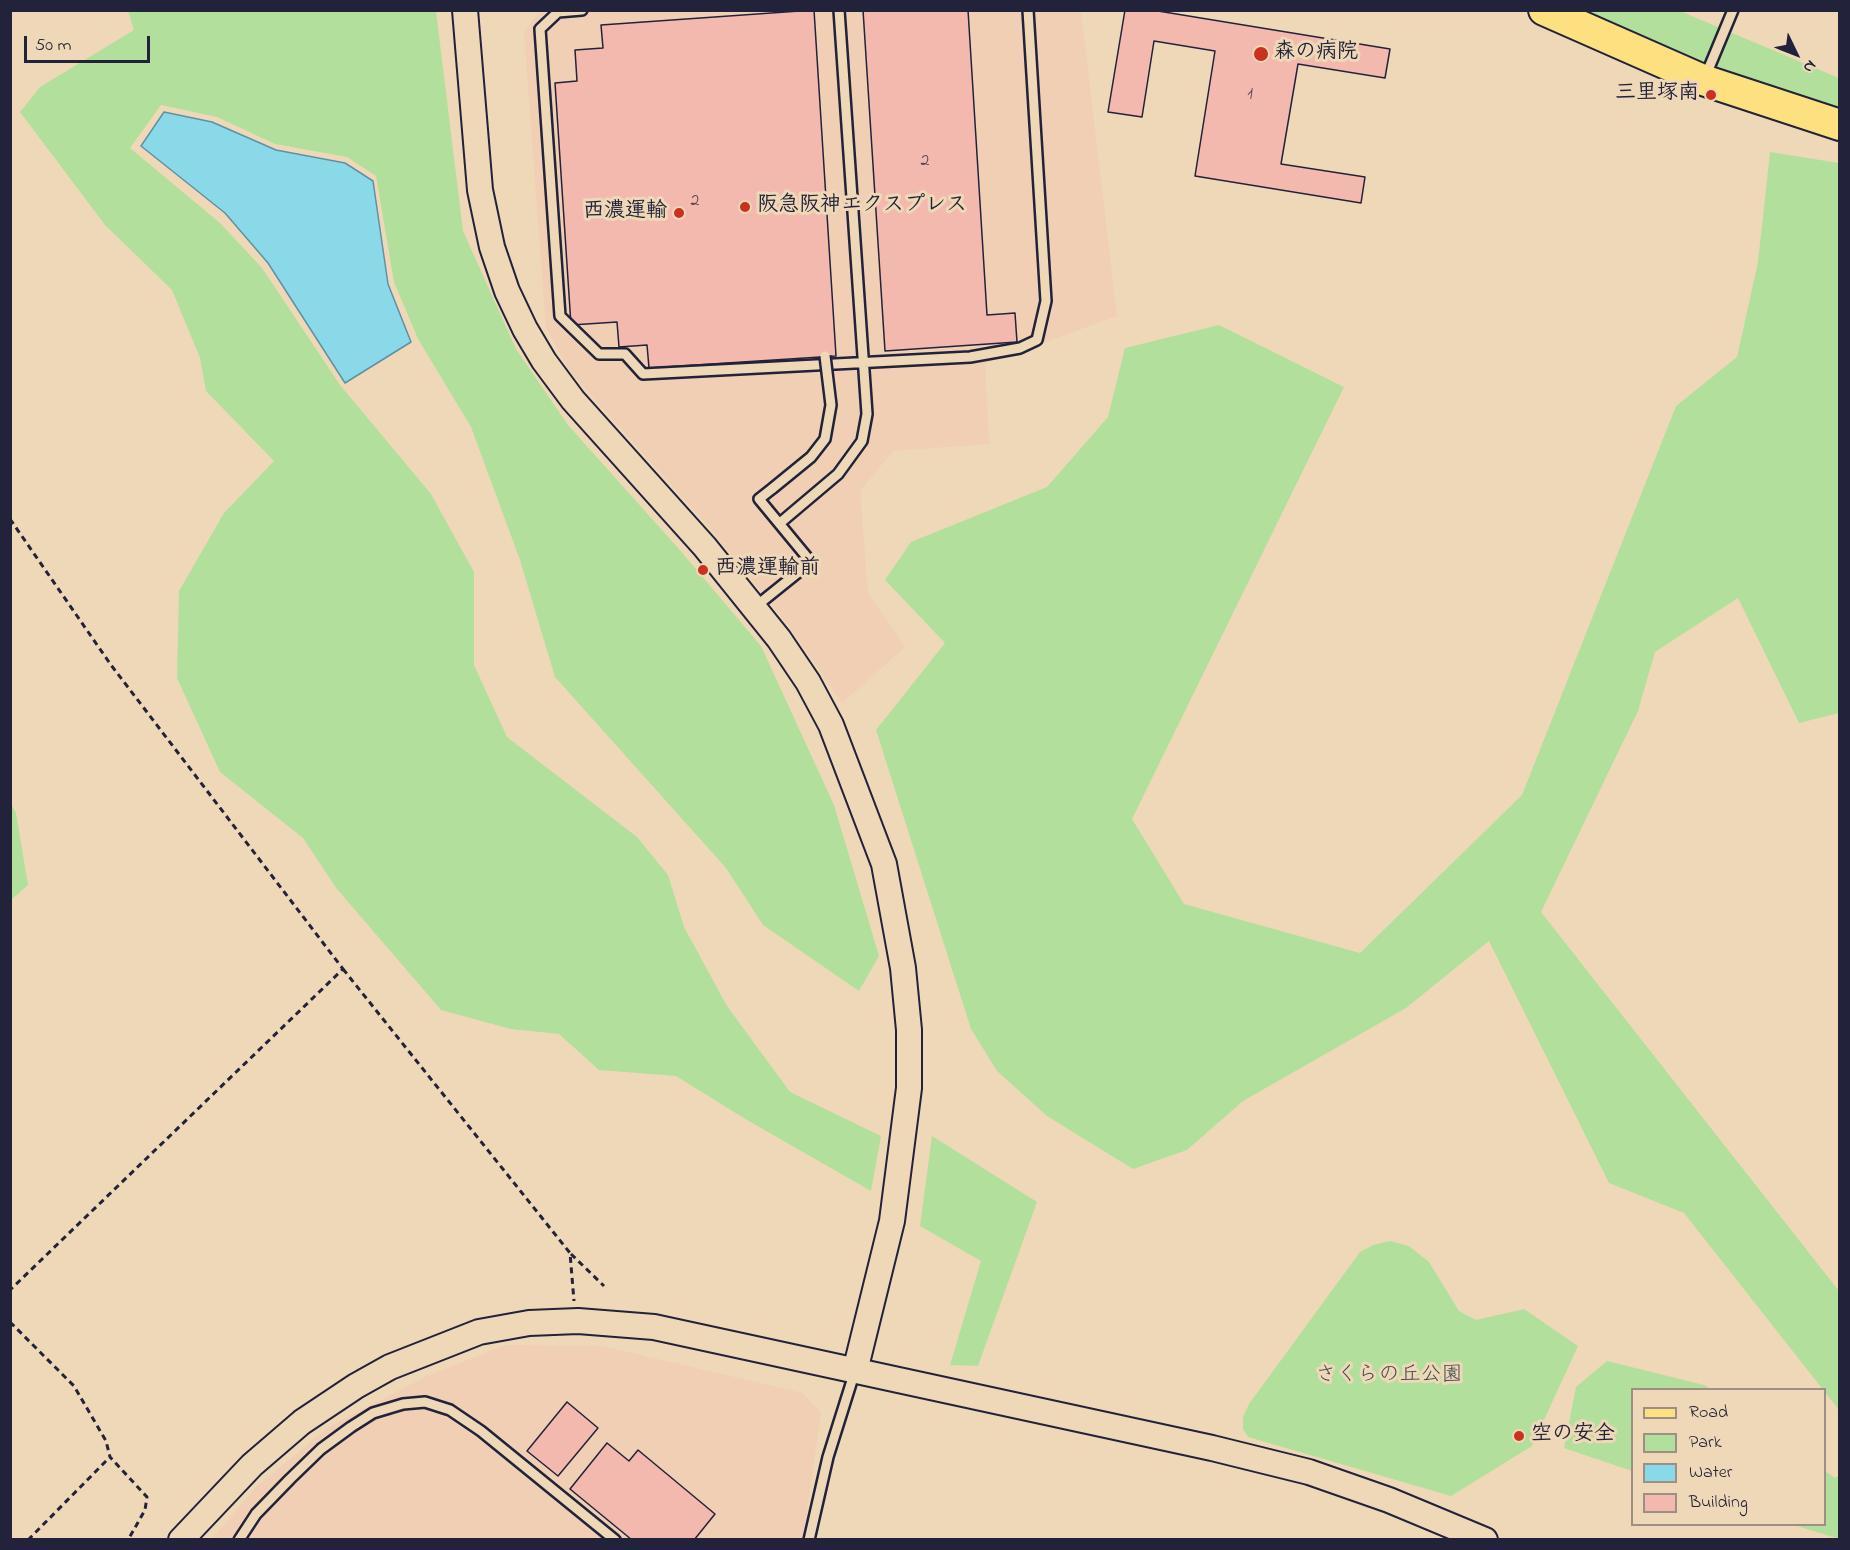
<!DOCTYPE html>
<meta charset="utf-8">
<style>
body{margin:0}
#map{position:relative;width:1850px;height:1550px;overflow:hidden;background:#efd8b7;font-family:"Indie Flower",sans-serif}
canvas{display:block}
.frame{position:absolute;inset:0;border:12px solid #22223b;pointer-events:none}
.legend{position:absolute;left:1631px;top:1388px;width:195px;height:138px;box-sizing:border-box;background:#efd8b7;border:2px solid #9d8f85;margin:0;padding:8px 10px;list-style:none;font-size:18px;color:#22223b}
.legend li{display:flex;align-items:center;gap:12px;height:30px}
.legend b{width:30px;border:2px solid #9d8f85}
.north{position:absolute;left:1766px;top:24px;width:60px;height:60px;-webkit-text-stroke:4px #efd8b7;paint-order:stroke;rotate:133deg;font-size:16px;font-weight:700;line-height:24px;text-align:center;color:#22223b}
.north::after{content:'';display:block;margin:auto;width:21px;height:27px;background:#22223b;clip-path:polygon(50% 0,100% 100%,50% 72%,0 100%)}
.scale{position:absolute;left:24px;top:36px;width:126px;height:27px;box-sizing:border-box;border:3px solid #22223b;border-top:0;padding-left:8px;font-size:18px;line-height:21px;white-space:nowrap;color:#22223b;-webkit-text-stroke:4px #efd8b7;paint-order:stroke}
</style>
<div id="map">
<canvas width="1850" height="1550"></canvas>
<div class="frame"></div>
<ul class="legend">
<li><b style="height:8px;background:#fde080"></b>Road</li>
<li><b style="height:16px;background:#b3df9d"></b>Park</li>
<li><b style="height:16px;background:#8ad9e8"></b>Water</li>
<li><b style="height:16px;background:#f4b9ae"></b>Building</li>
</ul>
<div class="north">N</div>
<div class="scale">50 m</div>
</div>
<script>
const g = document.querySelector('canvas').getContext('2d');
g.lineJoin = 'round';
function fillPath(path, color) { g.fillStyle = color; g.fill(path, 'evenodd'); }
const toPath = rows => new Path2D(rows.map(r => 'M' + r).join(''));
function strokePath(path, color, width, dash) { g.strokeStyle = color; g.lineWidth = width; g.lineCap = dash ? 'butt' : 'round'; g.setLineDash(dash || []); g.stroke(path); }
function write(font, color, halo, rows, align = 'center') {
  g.font = font + ' "Indie Flower","Klee One",sans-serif'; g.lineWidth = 6; g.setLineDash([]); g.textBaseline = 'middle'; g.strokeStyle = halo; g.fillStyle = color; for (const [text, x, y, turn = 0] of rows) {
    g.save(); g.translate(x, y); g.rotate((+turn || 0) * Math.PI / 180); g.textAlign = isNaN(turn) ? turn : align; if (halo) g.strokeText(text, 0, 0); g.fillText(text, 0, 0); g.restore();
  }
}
const built = toPath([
 [540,10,1081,11,1117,316,985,364,989,444,893,451,860,491,868,593,905,647,842,703,788,625,707,525,570,372,546,328,524,33],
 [506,1345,602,1346,803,1393,821,1413,803,1539,211,1540,256,1487,329,1427,427,1376]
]);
const green = toPath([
 [128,11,436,11,463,231,516,349,568,425,679,549,761,646,834,805,879,956,859,991,763,925,726,868,555,677,520,560,471,427,418,339,394,282,376,176,347,157,275,144,217,117,161,105,130,148,220,223,262,268,340,385,431,494,474,572,474,665,507,737,637,837,668,875,684,927,727,1006,790,1092,881,1136,871,1191,747,1120,676,1076,599,1070,559,1034,511,1029,441,1010,337,889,303,838,220,772,177,678,179,591,224,513,274,461,206,391,200,358,172,290,105,225,20,112,40,87,134,30],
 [1573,11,1680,11,1839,78,1839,110,1719,73],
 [1770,152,1839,163,1839,713,1799,723,1738,598,1655,652,1638,711,1541,912,1839,1291,1839,1410,1684,1213,1609,1183,1489,941,1406,1008,1243,1101,1187,1150,1133,1169,1047,1116,997,1071,971,1029,876,730,945,643,885,580,911,542,1047,487,1108,417,1125,348,1219,325,1344,387,1132,819,1184,904,1360,953,1522,795,1676,406,1737,357,1758,262],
 [11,804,16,813,28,885,11,900],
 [932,1136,1037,1202,978,1366,950,1365,981,1261,920,1226],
 [1390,1241,1409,1246,1429,1262,1459,1311,1476,1320,1524,1309,1578,1346,1532,1446,1451,1496,1248,1437,1243,1429,1243,1417,1249,1404,1360,1252,1373,1245],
 [1607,1361,1704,1385,1711,1389,1632,1390,1632,1471,1564,1448,1576,1387],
 [1825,1471,1835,1478,1839,1475,1839,1539,1794,1525,1824,1524]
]);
const water = toPath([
 [164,112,212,122,276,150,345,163,373,181,388,284,411,342,345,383,268,263,225,213,141,146,164,112]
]);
const building = toPath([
 [814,10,836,356,649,368,647,345,619,347,617,322,571,325,555,83,577,81,575,50,603,48,601,25,814,10],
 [863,10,968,10,987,315,1015,313,1017,342,885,351,863,10],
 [1125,10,1152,10,1390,49,1385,78,1298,64,1281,164,1365,177,1361,203,1195,176,1215,51,1154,41,1142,117,1108,112,1125,10],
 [567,1402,598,1428,558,1476,527,1451,567,1402],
 [607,1443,629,1461,638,1450,715,1514,694,1540,632,1540,570,1489,607,1443]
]);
const path = toPath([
 [10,519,111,665,343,969,10,1290],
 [343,969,570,1253,574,1301],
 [571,1254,604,1286],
 [10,1322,74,1386,106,1441,110,1457,147,1497,145,1510,128,1540],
 [28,1540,110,1457]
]);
const service = toPath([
 [582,10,558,12,540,29,560,316,599,354,625,354,643,374,970,357,1020,348,1037,340,1046,301,1028,10],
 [1706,75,1733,10],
 [780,523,838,474,862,441,867,414,839,10],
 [755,607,811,562,759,499,773,488],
 [239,1540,256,1514,290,1479,321,1449,351,1427,373,1413,403,1404,425,1402,450,1410,481,1431,615,1540],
 [809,1540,828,1457,855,1371]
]);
const tertiary = toPath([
 [465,10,480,190,492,247,507,291,525,329,544,361,573,400,705,547,779,639,808,682,831,725,884,864,903,968,909,1030,909,1088,892,1221,855,1371],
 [181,1540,252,1465,302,1422,356,1386,390,1367,479,1332,529,1323,578,1321,654,1327,1212,1448,1309,1472,1389,1500,1485,1540]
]);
const primary = toPath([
 [1544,10,1703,80,1840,125]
]);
const serviceBridge = toPath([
 [773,488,811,457,825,439,831,405,825,356]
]);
const markers = [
 [1261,54,8,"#c8321e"],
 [1711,95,6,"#c8321e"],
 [745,207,6,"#c8321e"],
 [679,213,6,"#c8321e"],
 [703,570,6,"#c8321e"],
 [1519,1436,6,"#c8321e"]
];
const numberNames = [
 ["1",1250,95],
 ["2",925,162],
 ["2",695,202]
];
const poiNames = [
 ["森の病院",1274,54],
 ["三里塚南",1699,95,"right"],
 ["阪急阪神エクスプレス",757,207],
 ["西濃運輸",667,213,"right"],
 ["西濃運輸前",715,570],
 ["空の安全",1531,1436]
];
const parkNames = [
 ["さくらの丘公園",1389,1377]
];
fillPath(built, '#f0cfb4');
fillPath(green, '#b3df9d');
fillPath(water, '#8ad9e8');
strokePath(water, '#6090a3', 1.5);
fillPath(building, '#f4b9ae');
strokePath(building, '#22223b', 1.5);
strokePath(service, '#22223b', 14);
strokePath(tertiary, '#22223b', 28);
strokePath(primary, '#22223b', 34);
strokePath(path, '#22223b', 3, [6, 4.5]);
strokePath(service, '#efd8b7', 9);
strokePath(tertiary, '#efd8b7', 24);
strokePath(primary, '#fde080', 30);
strokePath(serviceBridge, '#22223b', 14, []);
strokePath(serviceBridge, '#efd8b7', 9);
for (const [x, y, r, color] of markers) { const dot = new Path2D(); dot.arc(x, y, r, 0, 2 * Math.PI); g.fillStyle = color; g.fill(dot); strokePath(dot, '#efd8b7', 2); }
write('18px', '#564858', null, numberNames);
write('bold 21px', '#22223b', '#efd8b7', poiNames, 'left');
write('21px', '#3f484f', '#efd8b7', parkNames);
</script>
